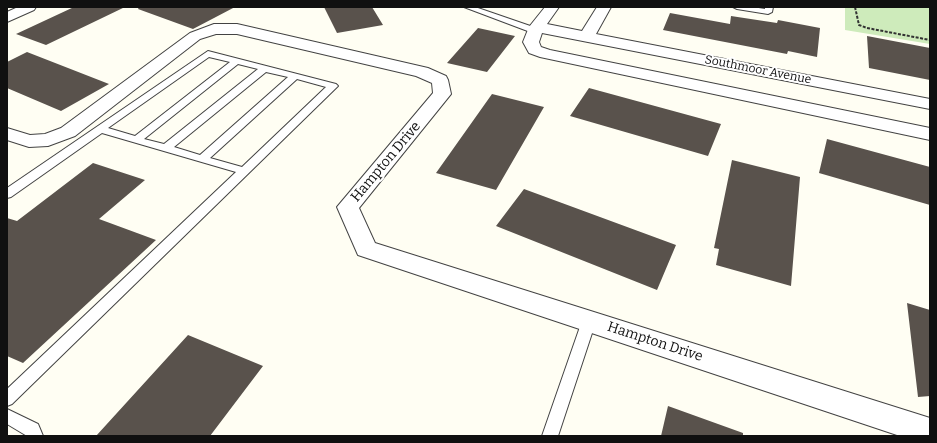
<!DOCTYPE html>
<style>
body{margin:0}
#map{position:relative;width:937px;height:443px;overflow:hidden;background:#fffef3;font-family:Bitter,serif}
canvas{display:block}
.frame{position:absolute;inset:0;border:8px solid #101010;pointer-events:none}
</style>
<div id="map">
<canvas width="937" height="443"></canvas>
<div class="frame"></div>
</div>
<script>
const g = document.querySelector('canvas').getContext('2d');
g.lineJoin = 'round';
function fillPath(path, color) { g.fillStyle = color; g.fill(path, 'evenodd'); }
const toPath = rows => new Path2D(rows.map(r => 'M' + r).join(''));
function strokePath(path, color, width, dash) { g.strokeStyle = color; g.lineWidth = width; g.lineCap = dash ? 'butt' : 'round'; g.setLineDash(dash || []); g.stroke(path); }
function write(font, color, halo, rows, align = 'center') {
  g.font = font + ' Bitter,serif'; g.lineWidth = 4; g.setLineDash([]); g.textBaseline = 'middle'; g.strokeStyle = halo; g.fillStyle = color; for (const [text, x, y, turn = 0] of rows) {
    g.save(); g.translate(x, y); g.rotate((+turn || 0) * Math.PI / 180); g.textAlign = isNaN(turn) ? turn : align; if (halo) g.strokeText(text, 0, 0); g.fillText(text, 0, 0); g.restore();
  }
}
const green = toPath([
 [845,7,930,7,930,44,845,30]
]);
const building = toPath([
 [74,7,125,7,46,45,16,34],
 [139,7,235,7,193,29,138,9],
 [324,7,372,7,383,25,337,33],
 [670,13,730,24,731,16,777,23,778,20,820,28,817,57,788,51,787,54,663,30],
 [478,28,515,36,487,72,447,63],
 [867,36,930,48,930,80,869,68],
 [27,52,109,84,61,111,7,88,7,62],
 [589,88,721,124,708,156,570,116],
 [492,94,544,107,496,190,436,173],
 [827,139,930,167,930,205,819,173],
 [732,160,800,177,791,286,716,265,719,249,714,248],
 [93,163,145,180,99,219,156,240,23,363,7,356,7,218,17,221],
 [524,189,676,245,657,290,496,226],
 [907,303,930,310,930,396,918,397],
 [188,335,263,366,210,436,96,436],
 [668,406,743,433,743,436,661,436]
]);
const path = toPath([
 [855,7,859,25,867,28,930,40]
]);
const lane = toPath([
 [464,7,475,7,539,29,540,31,536,33,533,33,464,7],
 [733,7,752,7,765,9,765,7,773,7,772,12,768,14,737,9,733,7],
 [208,51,336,84,338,86,12,404,7,406,7,389,236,172,102,133,11,197,7,198,7,188,208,51],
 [209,57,230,62,135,136,108,128,209,57],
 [238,64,258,69,164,144,144,139,238,64],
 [266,72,288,77,200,155,174,147,266,72],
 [297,79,326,87,242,167,210,158,297,79],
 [589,315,594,317,596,321,558,436,542,436,582,321,584,317,589,315],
 [7,409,38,424,43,436,27,436,7,424,7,409]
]);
const street = toPath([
 [18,7,36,7,34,10,7,22,7,12,18,7],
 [545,7,559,7,547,24,582,31,597,7,611,7,596,34,930,99,930,109,542,33,539,42,541,47,550,50,930,128,930,140,540,57,529,53,523,42,529,27,545,7],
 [214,24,237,24,428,68,446,76,448,80,451,94,359,208,375,243,930,418,930,436,900,436,358,255,337,207,433,93,432,83,416,76,237,34,216,34,200,39,75,136,48,146,29,147,7,140,7,128,30,135,45,134,61,128,190,33,214,24]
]);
const farStreetnames = [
 ["Southmoor Avenue",758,70,11]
];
const streetNames = [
 ["Hampton Drive",386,162,-50],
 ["Hampton Drive",655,342,18]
];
fillPath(green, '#ceebbb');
fillPath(building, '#59524c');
strokePath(lane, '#434343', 2);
strokePath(street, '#434343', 2);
strokePath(path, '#323232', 2, [3, 1.5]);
fillPath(lane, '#fff');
fillPath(street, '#fff');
write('12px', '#101010', '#fff', farStreetnames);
write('14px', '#101010', '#fff', streetNames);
</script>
